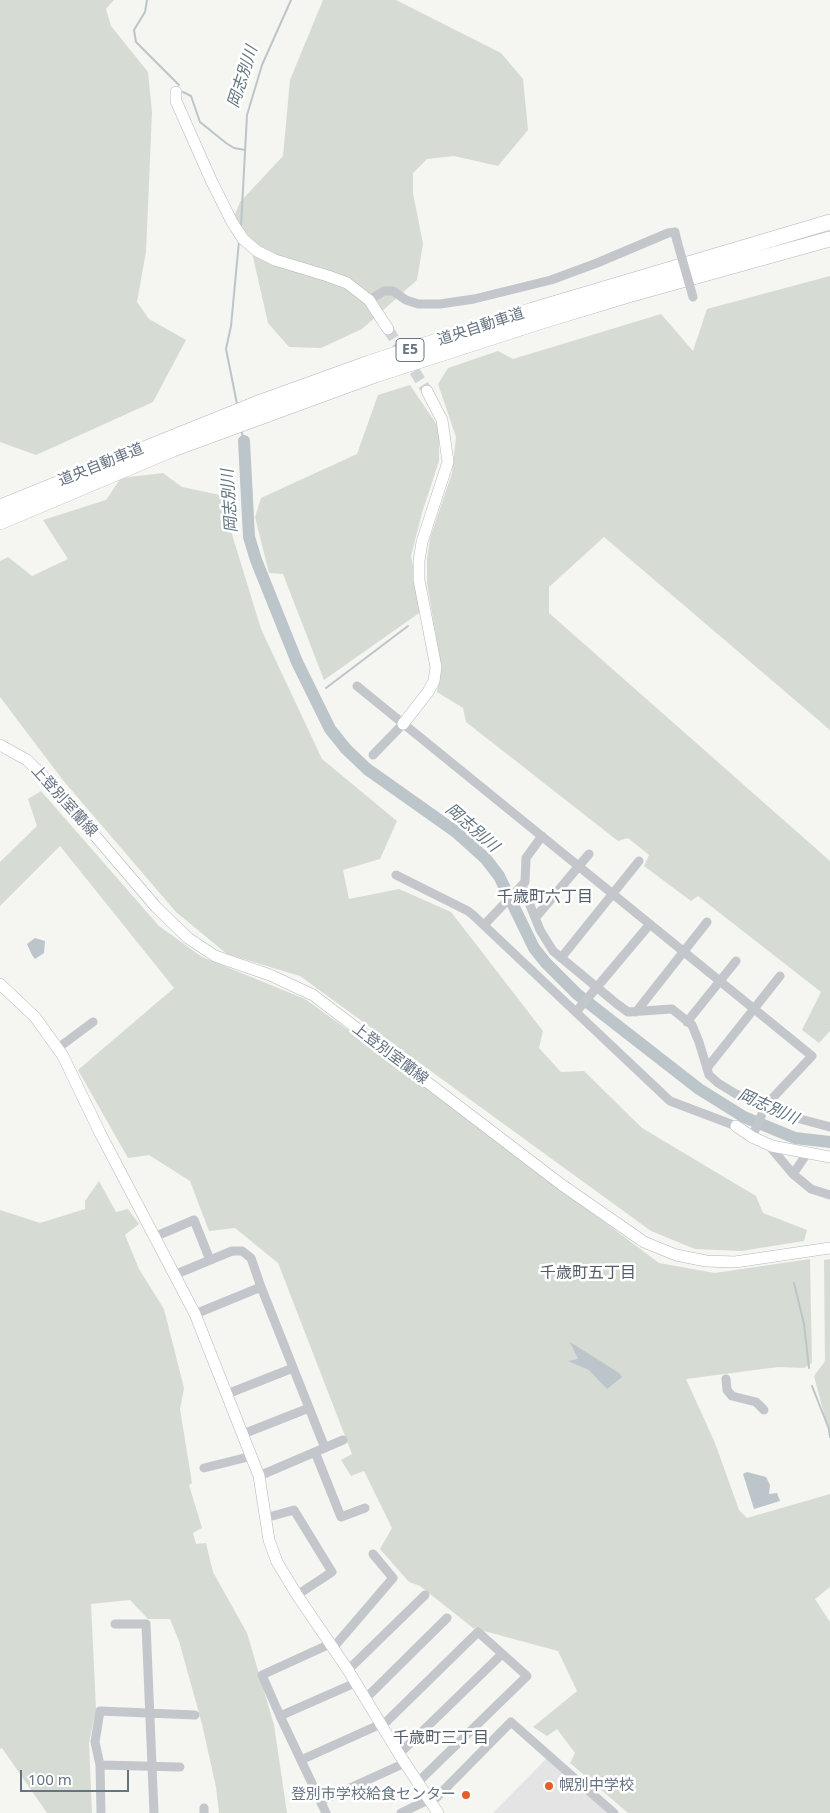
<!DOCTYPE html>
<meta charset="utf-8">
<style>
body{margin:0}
#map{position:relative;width:830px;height:1813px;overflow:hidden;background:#f5f5f2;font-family:"Noto Sans",sans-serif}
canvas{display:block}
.scale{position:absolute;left:20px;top:1770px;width:109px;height:22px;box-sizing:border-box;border:2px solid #657382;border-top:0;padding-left:6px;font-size:15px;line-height:18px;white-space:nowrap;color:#657382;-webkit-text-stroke:4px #fff;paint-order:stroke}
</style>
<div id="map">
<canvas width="830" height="1813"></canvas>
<div class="scale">100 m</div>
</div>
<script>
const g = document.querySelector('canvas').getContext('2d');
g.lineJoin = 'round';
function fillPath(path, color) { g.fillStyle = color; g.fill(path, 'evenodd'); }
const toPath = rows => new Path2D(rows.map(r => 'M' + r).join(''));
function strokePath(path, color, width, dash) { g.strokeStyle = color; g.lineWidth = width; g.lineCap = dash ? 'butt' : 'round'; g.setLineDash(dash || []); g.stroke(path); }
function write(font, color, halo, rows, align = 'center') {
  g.font = font + ' "Noto Sans","Noto Sans JP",sans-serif'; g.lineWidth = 5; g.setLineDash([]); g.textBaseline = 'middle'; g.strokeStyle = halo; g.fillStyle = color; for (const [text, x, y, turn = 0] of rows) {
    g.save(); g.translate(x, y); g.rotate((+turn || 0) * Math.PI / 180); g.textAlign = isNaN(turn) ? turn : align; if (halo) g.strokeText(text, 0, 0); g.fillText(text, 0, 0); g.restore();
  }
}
const built = toPath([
 [547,1758,607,1813,493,1813]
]);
const green = toPath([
 [0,0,114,0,106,9,111,26,148,72,152,112,146,252,137,302,149,319,186,340,153,402,36,455,0,442],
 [323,0,396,0,501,53,523,79,528,130,498,166,454,156,427,159,413,173,413,193,423,244,417,280,362,329,321,348,289,347,268,323,248,235,234,217,240,202,283,156,290,80],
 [830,276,830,730,604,537,549,587,549,613,830,861,830,1031,819,1043,802,1030,821,992,698,896,691,901,644,866,649,855,628,838,618,841,466,722,463,708,437,692,441,666,427,583,427,559,430,538,452,473,456,437,438,384,448,368,498,351,513,359,661,314,693,351,707,309],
 [410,385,439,428,439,461,422,513,411,556,422,611,324,680,283,574,269,573,255,517,261,498,357,454,378,395],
 [163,473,182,487,220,495,261,629,322,759,397,821,380,859,343,870,349,899,399,889,451,912,543,1031,539,1048,561,1072,584,1071,642,1128,756,1196,763,1213,807,1230,804,1241,741,1251,695,1249,651,1231,300,976,227,954,176,912,62,779,0,697,0,561,8,557,32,576,68,559,43,520,106,500,121,478],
 [41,791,159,926,202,957,305,999,366,1043,659,1263,715,1273,810,1259,812,1363,804,1368,778,1367,686,1379,715,1443,739,1510,747,1518,830,1494,830,1587,815,1599,830,1622,830,1813,628,1813,570,1763,575,1753,557,1729,547,1736,533,1727,577,1691,558,1651,473,1628,420,1586,409,1582,380,1549,392,1528,364,1471,351,1476,341,1460,352,1454,278,1263,235,1228,209,1231,190,1181,149,1155,128,1158,78,1070,174,988,60,846,0,906,0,862,37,826,28,799],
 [99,1181,116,1212,128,1209,139,1224,125,1235,139,1269,164,1309,184,1388,180,1409,192,1483,189,1485,202,1528,193,1533,196,1544,206,1543,213,1572,247,1633,274,1725,287,1813,219,1813,216,1787,202,1724,179,1641,170,1619,148,1619,130,1600,91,1604,96,1709,89,1743,92,1813,47,1813,2,1748,0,1749,0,1210,40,1223,85,1209,85,1201],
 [830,1259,830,1437,814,1376,825,1361,824,1260]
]);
const water = toPath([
 [35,938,45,941,44,953,35,959,32,955,27,944],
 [570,1342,619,1373,622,1377,607,1389,589,1370,568,1361,578,1359],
 [747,1472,766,1477,770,1485,769,1494,777,1493,780,1501,754,1509,743,1474]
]);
const stream = toPath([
 [147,0,145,12,134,30,136,42,179,85],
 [183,92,191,96,200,122,226,143,234,148,245,150],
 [241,226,247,115,262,65,291,0],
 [237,404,226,349,231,326,239,241],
 [241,429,244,441],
 [326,688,408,626],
 [794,1283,804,1324,809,1368],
 [812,1386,829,1429,830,1437]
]);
const river = toPath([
 [244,441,249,537,256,560,297,662,330,729,346,749,367,769,456,832,486,859,499,876,534,948,546,963,577,994,699,1089,744,1117,795,1138,830,1142]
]);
const secondaryTunnel = toPath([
 [388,329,427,391]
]);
const street = toPath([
 [369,300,384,291,393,291,406,300,418,304,440,304,474,299,551,280,597,263,668,233,675,232,677,241],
 [357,686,812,1056,766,1105,752,1137],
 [373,755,403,724],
 [396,875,468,911,473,915,670,1101,736,1126],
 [522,885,540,930,553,951,617,1004,628,1012,672,1009,692,1025,699,1042,709,1075,718,1083,736,1094,766,1105,789,1116,830,1127],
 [536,917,589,854],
 [484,925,525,882,526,858,542,836],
 [561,958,639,861],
 [576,1012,650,924],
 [636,1012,707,922],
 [687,1022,736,961],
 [58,1048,93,1022],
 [707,1068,780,976],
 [772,1146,772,1149,793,1174,811,1189,830,1195],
 [793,1174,808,1152],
 [154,1237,194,1220,210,1260],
 [174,1275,232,1251,242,1251,251,1258,261,1287,325,1448],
 [195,1314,261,1287],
 [726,1379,727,1390,732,1396,756,1402,764,1410],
 [227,1394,293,1368],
 [243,1434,309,1408],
 [315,1452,341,1517,365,1508],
 [204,1468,252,1456],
 [259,1476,343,1440],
 [265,1518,294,1510,332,1572,297,1595],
 [115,1624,146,1624,154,1813],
 [333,1648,393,1578,373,1554],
 [348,1670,425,1595],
 [365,1699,447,1618],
 [280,1716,262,1675,330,1644],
 [382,1726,478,1632,527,1676,417,1783],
 [399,1754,502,1654],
 [301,1760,381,1724],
 [100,1765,180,1767],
 [321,1801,405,1763],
 [431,1803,511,1722,614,1813],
 [204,1808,204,1813],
 [101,1813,100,1765,95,1742,100,1711,195,1715],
 [326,1813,280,1716,355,1683],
 [401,1813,428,1800]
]);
const secondary = toPath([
 [176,92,176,101,211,180,232,222,243,239,257,251,275,260,328,276,347,283,369,300,388,329],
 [403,724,428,692,434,681,436,667,419,580,419,561,422,542,448,462,442,420,427,391],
 [0,745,27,760,50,783,156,907,188,938,215,956,270,975,313,995,562,1185,644,1242,676,1255,706,1261,735,1262,830,1248],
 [0,984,35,1017,63,1056,100,1133,195,1314,259,1476,269,1540,277,1562,297,1595,348,1670,399,1754,438,1813],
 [736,1126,752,1137,772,1146,830,1157]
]);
const highway = toPath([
 [0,507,261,402,369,363,533,310,830,222],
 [0,522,173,449,375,375,539,322,628,295,830,239]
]);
const streetBridge = toPath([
 [677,241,693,297]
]);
const markers = [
 [549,1786,5,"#e16126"],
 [466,1795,5,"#e16126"]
];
const shields = [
 [410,350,28]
];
const shieldNames = [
 ["E5",410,350]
];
const streetNames = [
 ["道央自動車道",481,327,-18],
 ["道央自動車道",101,465,-22],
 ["上登別室蘭線",64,801,48],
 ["上登別室蘭線",390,1054,37]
];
const poiNames = [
 ["幌別中学校",559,1786],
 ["登別市学校給食センター",456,1795,"right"]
];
const waterNames = [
 ["岡志別川",243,77,-72],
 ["岡志別川",230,501,-94],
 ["岡志別川",472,828,41],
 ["岡志別川",768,1107,24]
];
const neighbourhoodNames = [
 ["千歳町六丁目",545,897],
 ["千歳町五丁目",588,1273],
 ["千歳町三丁目",441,1738]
];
fillPath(built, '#e3e4e3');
fillPath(green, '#d6dcd3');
fillPath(water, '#bbc5ca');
strokePath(stream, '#bbc5ca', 2);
strokePath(river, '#bbc5ca', 12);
strokePath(secondaryTunnel, '#d1d4d6', 11, [11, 5.5]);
strokePath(secondary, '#b3b8bc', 12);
strokePath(highway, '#b4b7ba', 16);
strokePath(street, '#c3c6ca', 9);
strokePath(secondary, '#fff', 11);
strokePath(highway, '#fff', 15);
strokePath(streetBridge, '#c3c6ca', 9);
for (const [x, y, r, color] of markers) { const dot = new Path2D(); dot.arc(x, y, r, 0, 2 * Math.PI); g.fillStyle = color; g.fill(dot); strokePath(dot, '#fff', 2); }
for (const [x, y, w] of shields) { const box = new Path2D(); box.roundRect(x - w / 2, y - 11.5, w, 23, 4); g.fillStyle = '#fff'; g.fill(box); strokePath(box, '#657382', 1); }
write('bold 14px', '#657382', null, shieldNames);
write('15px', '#657382', '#fff', streetNames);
write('15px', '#657382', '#fff', poiNames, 'left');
write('italic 16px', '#60747f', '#fff', waterNames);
write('16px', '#525c68', '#fff', neighbourhoodNames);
</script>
